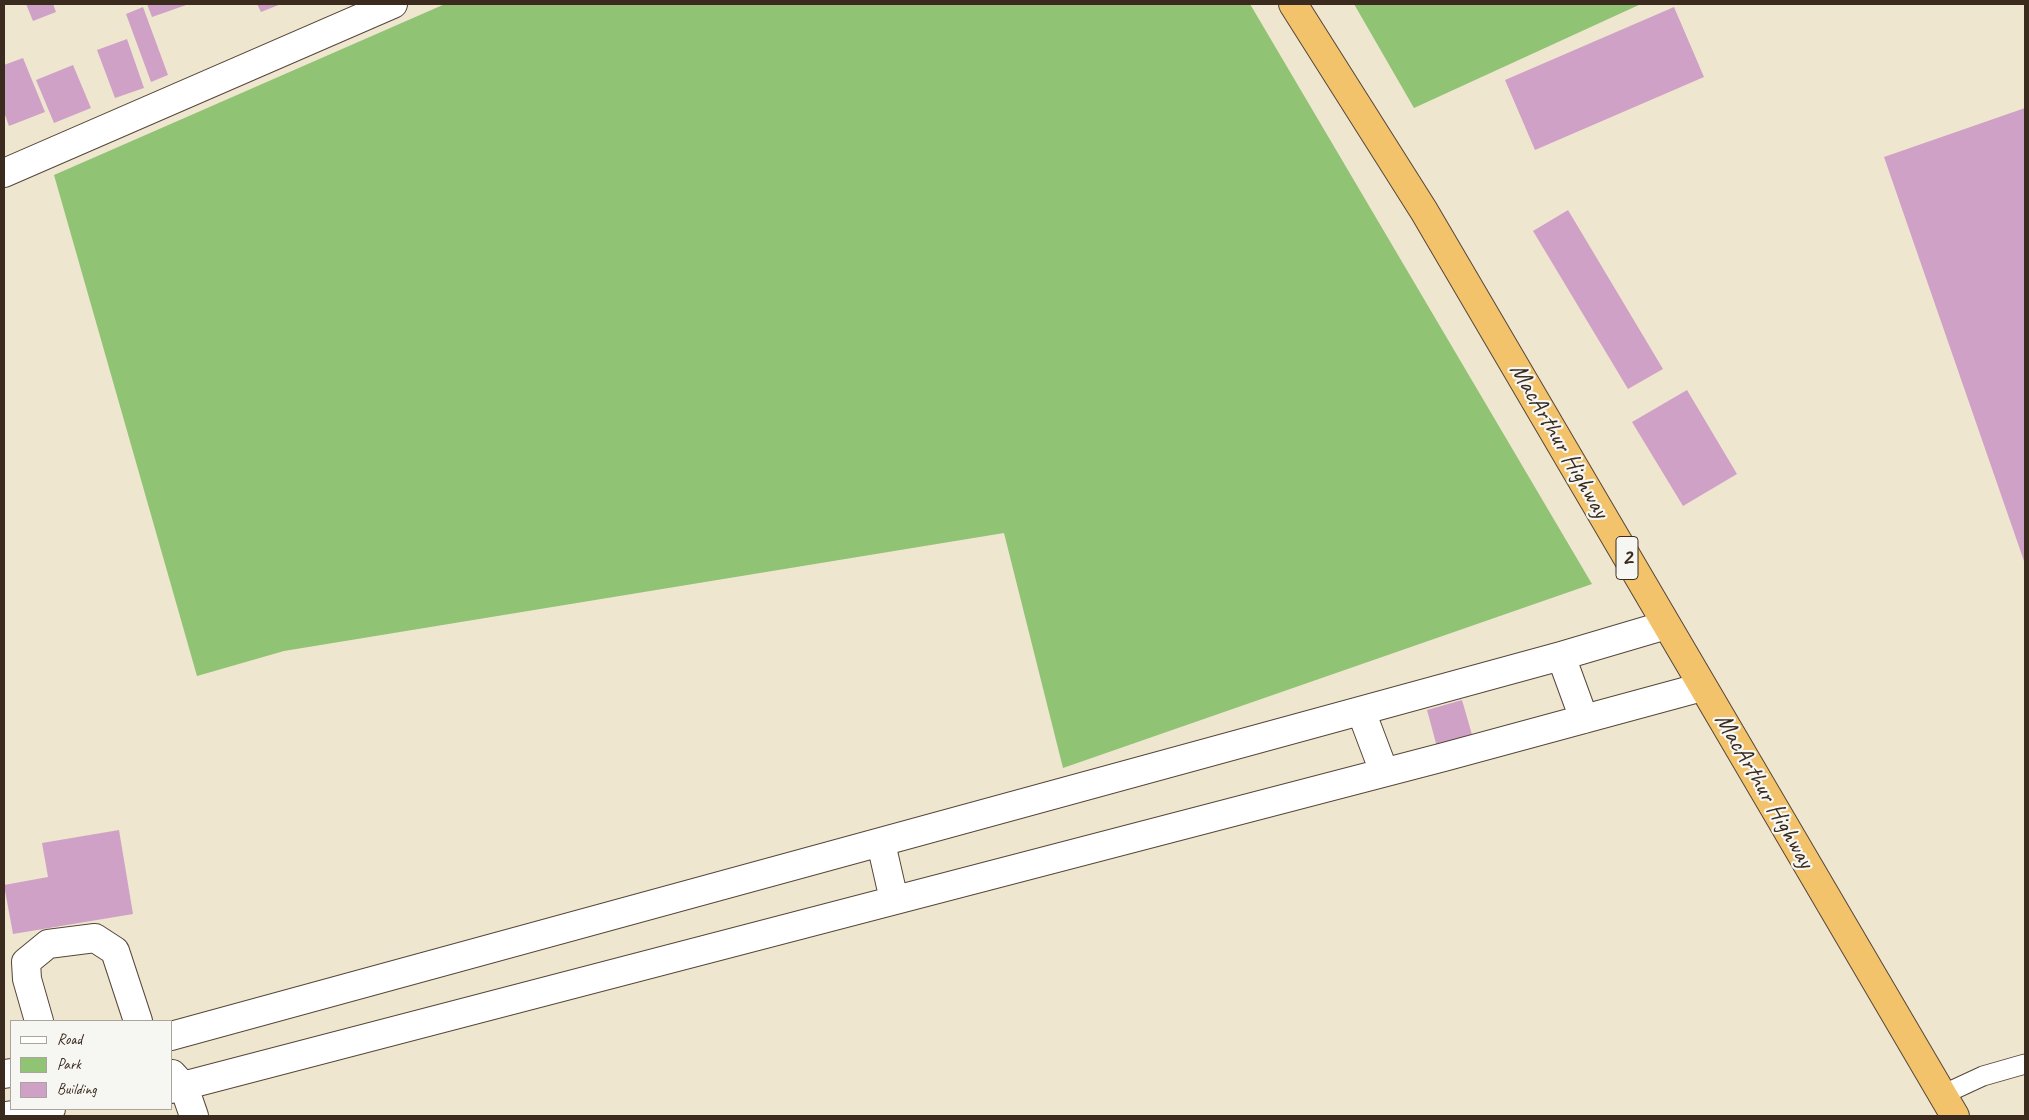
<!DOCTYPE html>
<style>
body{margin:0}
#map{position:relative;width:2029px;height:1120px;overflow:hidden;background:#efe6cf;font-family:Caveat,sans-serif}
canvas{display:block}
.frame{position:absolute;inset:0;border:5px solid #3b2a1e;pointer-events:none}
.legend{position:absolute;left:10px;top:1020px;width:162px;height:90px;box-sizing:border-box;background:#f6f6f2;border:1px solid #aba49d;margin:0;padding:6px 9px;list-style:none;font-size:15px;color:#3b2a1e}
.legend li{display:flex;align-items:center;gap:10px;height:25px}
.legend b{width:25px;border:1px solid #aba49d}
</style>
<div id="map">
<canvas width="2029" height="1120"></canvas>
<div class="frame"></div>
<ul class="legend">
<li><b style="height:6px;background:#fff"></b>Road</li>
<li><b style="height:14px;background:#90c374"></b>Park</li>
<li><b style="height:14px;background:#d0a1c7"></b>Building</li>
</ul>
</div>
<script>
const g = document.querySelector('canvas').getContext('2d');
g.lineJoin = 'round';
function fillPath(path, color) { g.fillStyle = color; g.fill(path, 'evenodd'); }
const toPath = rows => new Path2D(rows.map(r => 'M' + r).join(''));
function strokePath(path, color, width, dash) { g.strokeStyle = color; g.lineWidth = width; g.lineCap = dash ? 'butt' : 'round'; g.setLineDash(dash || []); g.stroke(path); }
function write(font, color, halo, rows, align = 'center') {
  g.font = font + ' Caveat,sans-serif'; g.lineWidth = 4.5; g.setLineDash([]); g.textBaseline = 'middle'; g.strokeStyle = halo; g.fillStyle = color; for (const [text, x, y, turn = 0] of rows) {
    g.save(); g.translate(x, y); g.rotate((+turn || 0) * Math.PI / 180); g.textAlign = isNaN(turn) ? turn : align; if (halo) g.strokeText(text, 0, 0); g.fillText(text, 0, 0); g.restore();
  }
}
const green = toPath([
 [445,4,1250,4,1592,584,1063,768,1004,533,284,651,197,676,54,175],
 [1354,4,1641,4,1414,108]
]);
const building = toPath([
 [26,4,53,4,56,12,33,21],
 [147,4,189,4,152,17],
 [257,4,281,4,261,12],
 [143,7,168,75,151,82,126,14],
 [1674,7,1704,77,1535,150,1505,80],
 [127,39,144,88,115,98,97,50],
 [23,58,45,112,9,126,4,112,4,65],
 [73,65,91,108,54,123,36,80],
 [2025,108,2025,564,1884,157],
 [1568,210,1663,369,1628,389,1533,231],
 [1687,390,1737,474,1683,506,1632,422],
 [1462,700,1473,738,1437,747,1427,710],
 [119,830,133,914,13,934,4,885,48,877,42,843]
]);
const lane = toPath([
 [1942,1095,1983,1076,2025,1064]
]);
const street = toPath([
 [4,173,393,4],
 [1561,656,1584,719],
 [1361,711,1384,772],
 [881,843,894,900],
 [39,1021,27,979,26,962,48,944,95,938,115,951,138,1021],
 [171,1036,1561,656,1666,625],
 [4,1074,11,1073],
 [172,1074,184,1087,194,1116],
 [171,1089,1444,757,1702,687],
 [6,1116,51,1109]
]);
const highway = toPath([
 [1293,4,1424,211,1955,1116]
]);
const shields = [
 [1627,558,22]
];
const shieldNames = [
 ["2",1627,558]
];
const streetNames = [
 ["MacArthur Highway",1559,441,60],
 ["MacArthur Highway",1764,791,60]
];
fillPath(green, '#90c374');
fillPath(building, '#d0a1c7');
strokePath(lane, '#564639', 21);
strokePath(street, '#564639', 30);
strokePath(highway, '#564639', 30);
strokePath(lane, '#fff', 19);
strokePath(street, '#fff', 28);
strokePath(highway, '#f2c36a', 28);
for (const [x, y, w] of shields) { const box = new Path2D(); box.roundRect(x - w / 2, y - 21.5, w, 43, 4); g.fillStyle = '#f6f6f2'; g.fill(box); strokePath(box, '#3b2a1e', 1); }
write('bold 24px', '#3b2a1e', null, shieldNames);
write('25px', '#3b2a1e', '#f6f6f2', streetNames);
</script>
